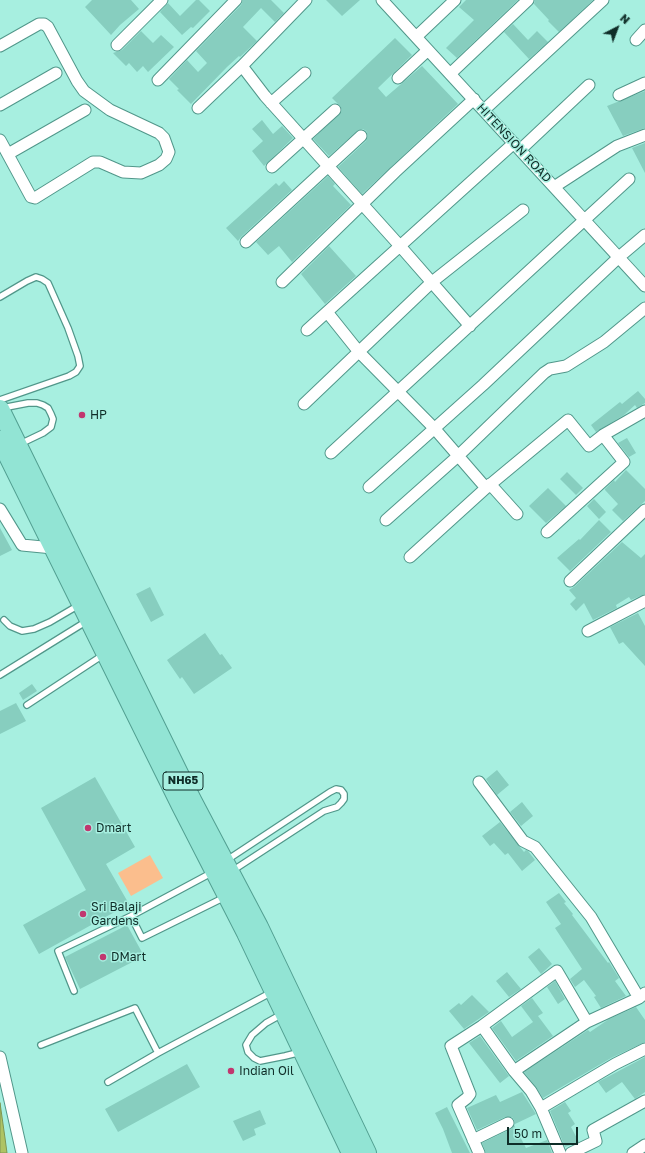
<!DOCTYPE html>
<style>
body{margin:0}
#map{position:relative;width:645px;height:1153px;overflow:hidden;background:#a7efe0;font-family:"Golos Text",sans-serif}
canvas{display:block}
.north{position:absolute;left:597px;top:8px;width:40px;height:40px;-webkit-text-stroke:3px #a7efe0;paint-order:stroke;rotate:42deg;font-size:11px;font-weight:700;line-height:16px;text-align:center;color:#0f2d28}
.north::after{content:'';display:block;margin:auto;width:14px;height:18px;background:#0f2d28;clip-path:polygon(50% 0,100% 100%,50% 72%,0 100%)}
.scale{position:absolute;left:507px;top:1127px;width:71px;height:18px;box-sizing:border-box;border:2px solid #0f2d28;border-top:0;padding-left:5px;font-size:12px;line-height:14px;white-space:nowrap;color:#0f2d28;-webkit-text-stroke:3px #a7efe0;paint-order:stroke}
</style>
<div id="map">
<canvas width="645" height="1153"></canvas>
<div class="north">N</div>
<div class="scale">50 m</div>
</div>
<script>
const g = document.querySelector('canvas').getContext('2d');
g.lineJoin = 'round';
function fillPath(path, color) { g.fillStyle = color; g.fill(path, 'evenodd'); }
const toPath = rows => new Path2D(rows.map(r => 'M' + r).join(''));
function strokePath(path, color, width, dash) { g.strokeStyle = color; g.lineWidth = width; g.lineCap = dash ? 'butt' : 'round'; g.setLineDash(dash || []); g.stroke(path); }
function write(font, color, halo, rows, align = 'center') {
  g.font = font + ' "Golos Text",sans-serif'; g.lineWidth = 3; g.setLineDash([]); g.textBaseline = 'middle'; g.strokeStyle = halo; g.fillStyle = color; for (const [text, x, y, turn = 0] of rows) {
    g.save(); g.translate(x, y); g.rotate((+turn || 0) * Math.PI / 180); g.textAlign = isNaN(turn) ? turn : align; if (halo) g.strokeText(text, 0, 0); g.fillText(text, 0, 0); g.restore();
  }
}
const green = toPath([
 [150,855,163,878,131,896,118,873]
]);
const water = toPath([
 [0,1103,5,1138,7,1153,0,1153,0,1103]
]);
const building = toPath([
 [92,0,131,0,139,9,120,25,111,35,85,7],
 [196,0,199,0,210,11,193,28,191,27,182,35,160,12,168,3,180,16],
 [243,0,271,0,284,13,275,22,261,8,243,27,257,41,240,57,239,56,227,67,191,104,177,90,179,89,169,79,187,60,198,72,207,63,196,51,241,5],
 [326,0,360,0,342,16],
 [466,0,518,0,457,58,446,48,474,20,459,7],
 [535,0,593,0,559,32,548,21,549,20,534,4],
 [513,24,528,40,537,31,548,42,529,59,504,32],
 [141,31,153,43,161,35,174,47,148,72,143,66,137,72,129,63,126,66,113,53,122,50],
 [395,38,412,55,378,88,386,97,422,66,458,104,362,194,338,167,366,141,368,135,366,131,363,129,357,131,329,156,313,139,341,112,342,110,340,106,332,98],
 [645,91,645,128,623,136,607,106],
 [262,120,273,134,282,126,293,138,264,166,252,151,263,141,252,129],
 [645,143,645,173,632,148],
 [328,176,335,184,333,186,351,205,292,262,279,246,268,255,256,242],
 [284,181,292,190,241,237,238,241,226,228,276,183,279,186],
 [329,246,356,276,325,304,301,274],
 [638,391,645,399,645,403,637,408,635,405,624,415,596,432,591,425,620,402,622,404],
 [627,438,636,453,629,457,618,443],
 [626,470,645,489,645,501,623,521,612,510,618,504,605,490,605,489,614,480,615,482],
 [567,472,583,488,576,495,560,479],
 [548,488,566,506,546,523,529,506],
 [594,499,606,512,599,519,587,506],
 [599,520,611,532,570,571,557,558,579,539,580,540],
 [0,528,12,550,0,556],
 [622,542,641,558,645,554,645,594,631,600,629,597,616,605,617,608,593,620,584,603,576,611,570,604,576,598,569,590,575,586],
 [150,587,164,615,151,622,136,594],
 [638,613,645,626,645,666,623,642,619,644,610,627],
 [205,633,220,655,222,654,232,668,194,694,182,677,180,679,167,660],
 [32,684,37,691,23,700,19,693],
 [16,703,26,721,0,734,0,711],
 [497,770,509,785,497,795,486,779],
 [95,777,135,847,106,864,129,904,39,954,23,925,86,890,41,808],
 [522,802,533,816,521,826,510,812],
 [500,822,524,852,526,850,528,851,535,860,522,871,508,853,505,855,494,843,490,846,482,836],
 [559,893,566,902,564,903,573,914,572,915,608,963,609,962,619,978,615,981,626,996,601,1008,594,997,596,996,584,980,575,987,570,979,582,969,555,928,561,924,546,902],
 [127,925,144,956,80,989,65,957],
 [539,948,552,964,541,974,528,957],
 [507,972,521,989,509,997,496,981],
 [555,981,565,999,558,1004,547,987],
 [472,995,489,1012,464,1029,449,1011,459,1003,461,1005],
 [532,998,543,1013,538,1016,553,1036,516,1061,492,1028,501,1021,512,1037,533,1022,521,1006],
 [636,1007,645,1020,645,1042,611,1058,543,1098,536,1087,524,1072,588,1030,590,1032,609,1019],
 [480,1036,509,1076,500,1083,469,1043],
 [645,1057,645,1092,635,1099,622,1082,606,1093,598,1082],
 [187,1064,200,1087,118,1132,105,1109],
 [522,1092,536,1114,515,1124,514,1120,512,1117,505,1117,477,1130,467,1108,496,1095,500,1102],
 [565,1102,571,1111,568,1113,575,1124,571,1127,579,1142,565,1147,550,1111],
 [447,1107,470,1153,452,1153,443,1129,435,1113],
 [260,1110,266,1124,254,1129,256,1135,243,1141,233,1121],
 [514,1125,526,1148,547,1140,552,1153,486,1153,482,1143,511,1129]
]);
const service = toPath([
 [0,297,27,281,36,277,42,279,48,283,68,328,78,356,80,366,76,372,69,376,0,400],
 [2,408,28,403,37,403,43,405,48,408,51,414,53,419,51,427,43,433,20,444],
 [4,620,10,626,22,631,34,629,50,622,79,605],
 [0,675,87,621],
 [27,705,103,655],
 [227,860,330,792,336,789,341,790,344,794,344,799,341,803,337,807,324,811,232,871],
 [213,872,131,916,142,938,225,897],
 [74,991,58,951,131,916],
 [282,1014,266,1023,252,1035,246,1045,248,1052,254,1058,260,1061,285,1056,301,1052],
 [41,1045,135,1008,158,1053],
 [108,1082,158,1053,272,992]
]);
const minor = toPath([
 [382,0,645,286],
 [416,37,455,0],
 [636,40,645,30],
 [117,45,162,0],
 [0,46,39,24,44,24,48,27,77,81,84,91,110,110,159,133,164,138,169,152,166,159,159,165,141,173,123,172,100,162,93,162,35,198,31,197,0,140],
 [242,66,265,96,400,246,470,326],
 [450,74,528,0],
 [398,78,428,50],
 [158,80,236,0],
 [619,95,645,83],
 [271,103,305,73],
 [0,105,56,73],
 [198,108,242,66,306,0],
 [484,110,603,0],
 [520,150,589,85],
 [8,154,85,110],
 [272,167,335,110],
 [554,187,617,146,645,135],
 [246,242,361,136],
 [282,282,395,172,474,99],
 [327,312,359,352,434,428,486,488],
 [307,330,514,143],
 [304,404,432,282,523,210],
 [331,453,629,179],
 [490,484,517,514],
 [369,487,483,385,619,257,645,235],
 [0,509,22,545,53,548],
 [386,520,458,456,544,373,550,369,566,366,604,342,645,308],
 [547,532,624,462,603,435,645,411],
 [410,557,486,488,568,420,589,446,603,435],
 [570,581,645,510],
 [588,631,645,601],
 [479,782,523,841,535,847,591,917,639,998],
 [482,1026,514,1071,531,1091,541,1108,560,1153],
 [0,1057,22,1153],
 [514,1071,587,1022,639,998,645,993],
 [541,1108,615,1064,645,1049],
 [473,1140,508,1123],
 [479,1153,458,1105,467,1098,470,1094,451,1046,482,1026,557,971,587,1022],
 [571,1153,596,1141,593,1130,645,1101],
 [633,1153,645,1145]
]);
const trunk = toPath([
 [0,409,192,800,259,927,367,1153],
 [0,440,181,806,246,933,351,1153]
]);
const markers = [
 [82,415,4,"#c1376f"],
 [88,828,4,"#c1376f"],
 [83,914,4,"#c1376f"],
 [103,957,4,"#c1376f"],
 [231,1071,4,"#c1376f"]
];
const shields = [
 [183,781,40]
];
const shieldNames = [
 ["NH65",183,781]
];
const streetNames = [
 ["HITENSION ROAD",514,143,47]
];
const poiNames = [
 ["HP",90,415],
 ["Dmart",96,828],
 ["Sri Balaji",91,907],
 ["Gardens",91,921],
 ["DMart",111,957],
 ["Indian Oil",239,1071]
];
fillPath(green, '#fbbe8d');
fillPath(water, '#aec364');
strokePath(water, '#7e9652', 1);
fillPath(building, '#87cebf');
strokePath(service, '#51978a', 8);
strokePath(minor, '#51978a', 13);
strokePath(trunk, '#529f91', 20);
strokePath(service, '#fff', 5.5);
strokePath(minor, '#fff', 11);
strokePath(trunk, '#92e4d4', 18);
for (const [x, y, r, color] of markers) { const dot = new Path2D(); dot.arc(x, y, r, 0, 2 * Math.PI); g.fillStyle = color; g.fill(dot); strokePath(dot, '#a7efe0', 1.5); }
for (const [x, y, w] of shields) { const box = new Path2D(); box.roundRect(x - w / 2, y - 9, w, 18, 3); g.fillStyle = '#a7efe0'; g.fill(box); strokePath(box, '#0f2d28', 1); }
write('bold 11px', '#0f2d28', null, shieldNames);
write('12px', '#0f2d28', '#a7efe0', streetNames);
write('12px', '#0f2d28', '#a7efe0', poiNames, 'left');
</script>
